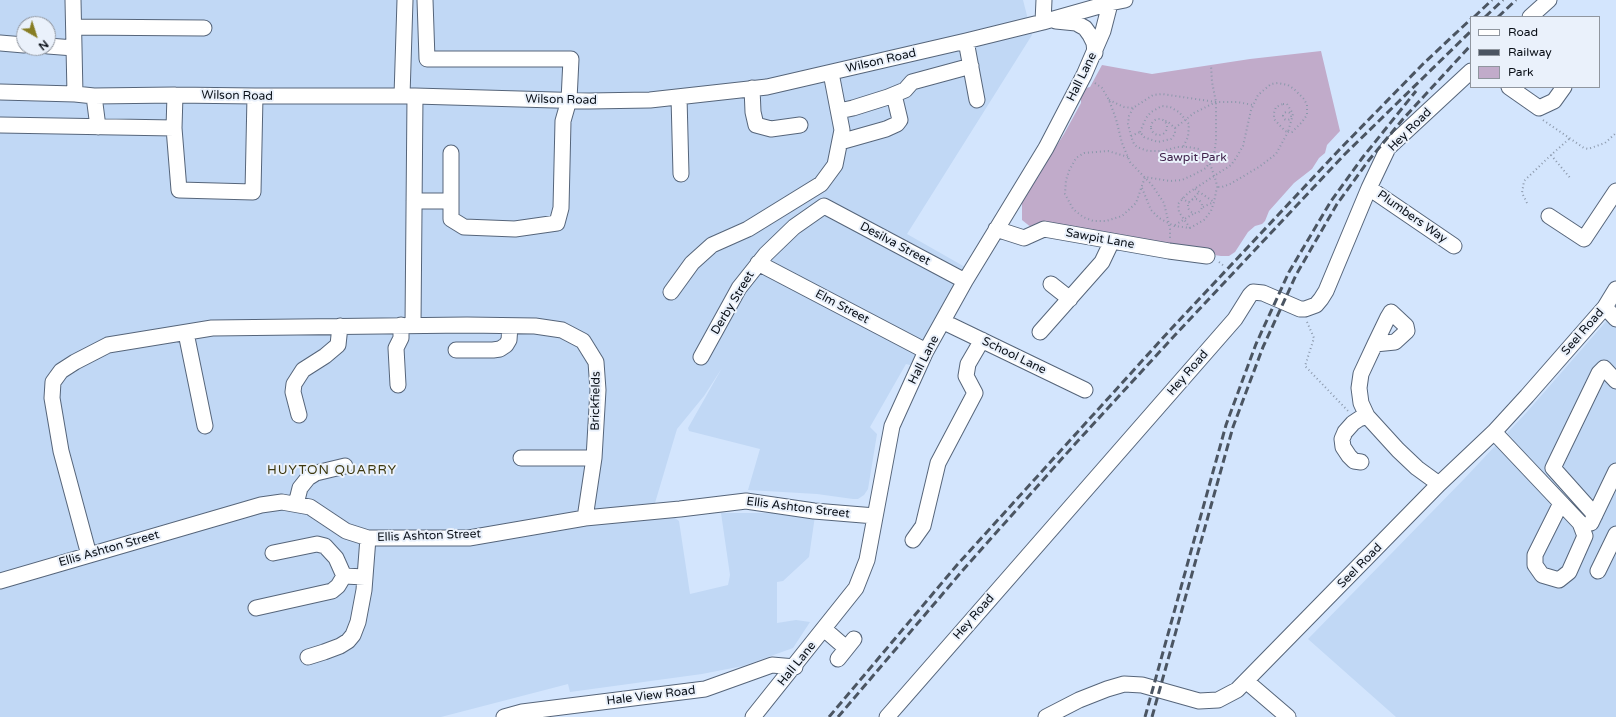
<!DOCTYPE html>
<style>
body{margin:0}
#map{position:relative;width:1616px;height:717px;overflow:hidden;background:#d3e5fd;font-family:"Varela Round",sans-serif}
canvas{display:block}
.legend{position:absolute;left:1470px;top:16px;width:130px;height:72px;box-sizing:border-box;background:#eaf1fb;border:1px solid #90969f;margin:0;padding:5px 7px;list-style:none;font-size:12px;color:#080e16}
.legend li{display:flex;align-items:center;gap:8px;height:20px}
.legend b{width:20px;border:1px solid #90969f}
.north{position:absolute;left:16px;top:16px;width:40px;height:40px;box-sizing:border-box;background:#eaf1fb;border:1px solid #90969f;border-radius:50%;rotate:141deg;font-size:11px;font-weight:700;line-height:16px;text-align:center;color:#080e16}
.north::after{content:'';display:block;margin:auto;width:14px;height:18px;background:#877d23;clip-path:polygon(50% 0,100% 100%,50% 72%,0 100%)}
</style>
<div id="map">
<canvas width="1616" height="717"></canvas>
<ul class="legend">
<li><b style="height:5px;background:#fff"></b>Road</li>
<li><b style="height:5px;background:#4b5562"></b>Railway</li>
<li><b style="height:11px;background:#c1abca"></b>Park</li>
</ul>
<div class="north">N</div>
</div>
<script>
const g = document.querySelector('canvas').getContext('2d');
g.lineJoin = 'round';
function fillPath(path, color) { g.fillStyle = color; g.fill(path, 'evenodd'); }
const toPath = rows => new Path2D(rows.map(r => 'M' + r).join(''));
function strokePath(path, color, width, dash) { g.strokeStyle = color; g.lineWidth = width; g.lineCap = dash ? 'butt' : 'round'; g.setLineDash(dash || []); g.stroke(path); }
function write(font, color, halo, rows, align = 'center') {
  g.font = font + ' "Varela Round",sans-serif'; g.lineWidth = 4; g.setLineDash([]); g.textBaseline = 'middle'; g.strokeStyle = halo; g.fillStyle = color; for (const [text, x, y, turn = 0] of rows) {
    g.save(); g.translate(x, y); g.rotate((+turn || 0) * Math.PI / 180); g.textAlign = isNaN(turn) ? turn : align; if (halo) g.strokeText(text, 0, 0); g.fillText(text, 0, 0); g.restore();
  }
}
const built = toPath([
 [0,0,1023,0,1032,35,907,234,965,267,910,365,906,364,870,427,877,434,868,489,864,495,858,499,853,499,817,494,748,490,760,449,689,431,688,428,722,368,704,396,677,429,655,503,679,521,690,594,728,585,730,575,721,513,772,513,815,516,809,557,783,581,777,582,777,623,796,620,810,622,793,648,743,666,702,674,570,692,568,684,441,717,0,717],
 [24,24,48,24,48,48,24,48],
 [1616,310,1616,717,1396,717,1308,639,1464,479,1526,413]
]);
const green = toPath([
 [1321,51,1340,131,1327,145,1325,153,1319,158,1312,169,1294,183,1269,211,1265,221,1262,224,1255,226,1248,232,1235,252,1229,256,1221,256,1032,228,1022,220,1022,200,1064,134,1081,103,1081,93,1082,89,1090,87,1102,65,1152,74,1250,59]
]);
const path = toPath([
 [1095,83,1102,88,1109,100,1116,119,1122,143,1130,162,1152,185,1164,203,1170,229,1170,238],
 [1109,100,1124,107,1133,108,1153,95,1162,94,1216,102],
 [1283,104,1287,104,1293,114,1288,132,1285,131,1274,119,1274,113,1276,107,1283,104],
 '1283 116a4 4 0 1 1 8 0a4 4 0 1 1-8 0Z',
 '1151 127a8 8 0 1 1 16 0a8 8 0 1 1-16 0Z',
 [1543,120,1584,148,1588,149,1605,143,1616,133],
 [1175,128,1194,113,1216,102,1237,102,1253,105],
 [1140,132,1146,118,1151,112,1162,106,1170,107,1179,112,1189,124,1188,137,1183,147],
 [1131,136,1128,124,1129,116,1133,108],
 [1569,139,1551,155,1571,179],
 [1128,157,1108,151,1084,153,1076,158,1069,171,1066,180,1065,194,1073,209,1083,217,1093,221,1106,221,1122,216,1136,203,1145,177,1170,181,1182,180,1193,175,1206,168,1214,155,1216,141,1216,102,1212,82,1211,65],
 [1142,188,1151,210,1159,218,1174,226,1183,227,1190,228,1204,220,1211,211,1214,202,1217,187,1216,181,1208,158,1199,149,1188,147,1177,147,1163,151,1148,151,1137,147,1134,144,1131,136,1140,132,1144,137,1152,140,1158,142,1171,139,1175,134,1175,128,1167,121,1165,121],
 [1195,189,1214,202],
 [1182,198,1189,203],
 '1188 206a7 7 0 1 1 14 0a7 7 0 1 1-14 0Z',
 [1192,200,1199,192],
 [1527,203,1522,193,1524,181,1551,155],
 [1203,207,1214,202],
 [1175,225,1193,214],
 [1190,228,1179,212,1178,204,1188,193,1231,165,1236,158,1243,146,1251,110,1258,95,1271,84,1278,83,1288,85,1294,89,1304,99,1307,105,1307,115,1302,122,1292,132,1288,132,1276,154,1259,167,1230,184,1222,187,1217,187],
 [1219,262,1224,266],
 [1307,322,1314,338,1305,366,1348,411]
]);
const minor = toPath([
 [73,0,75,94],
 [425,0,427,59,571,59,569,100,563,121,561,208,557,223,515,229,464,227,451,219,451,153],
 [1530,17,1549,0],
 [1056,21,1076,23,1085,28,1090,35,1094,43,1095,53],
 [1043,22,1044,0],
 [74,27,204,28],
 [966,41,977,100],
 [0,43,24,45],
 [48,46,74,48],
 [1509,87,1539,108,1554,101,1564,87],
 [752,88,753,112,756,125,771,129,800,125],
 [0,92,75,94,94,96,175,95,255,96,415,96,589,101,650,100,767,87,966,41,1043,22,1110,3,1125,0],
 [175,95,174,128,179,190,253,192,255,96],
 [94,96,98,127],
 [402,96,405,0],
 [679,97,681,174],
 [888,97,905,90,912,82,971,66],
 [839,111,853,108,888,97,895,99,900,120,897,124,886,129,840,142],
 [0,125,174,128],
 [1369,188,1454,246],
 [414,201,450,201],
 [1549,216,1584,239,1616,191],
 [996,229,1024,238,1044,229,1169,251,1207,256],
 [758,263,926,351],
 [1051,284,1070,299],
 [671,292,692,263,712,245,748,229,821,184,835,165,842,130,831,73],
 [1605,307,1616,319],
 [944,322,1085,390],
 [413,325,415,96],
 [1040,332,1102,262,1112,241],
 [186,333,205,426],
 [1375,344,1395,342,1407,331,1406,326,1391,312,1388,317,1375,344,1361,374,1359,388,1361,403,1367,416,1398,450,1417,468,1439,484],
 [456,350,493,350,500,349,506,345,509,340,510,326],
 [701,357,739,288,766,254,794,227,824,206,965,281],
 [398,385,396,348,401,338,401,325],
 [299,415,293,392,294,384,303,370,325,356,338,345,340,326],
 [1494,432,1580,523,1585,536,1569,572,1559,580,1542,575,1535,565,1535,555,1561,503],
 [521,458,594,458],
 [1361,462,1354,461,1349,456,1343,447,1342,439,1345,432,1353,423,1359,419,1367,416],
 [296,504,300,488,308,478,316,473,345,466],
 [1595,515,1553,468,1599,373,1604,368,1616,381],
 [1591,523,1616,471],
 [913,540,923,526,938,463,975,393,966,376,968,364,982,340],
 [273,553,317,544,325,546,336,558,344,576,365,577],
 [89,555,61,451,52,398,53,382,61,371,75,362,108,345,212,328,467,325,535,326,562,330,583,341,596,362,598,390,594,458,585,518],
 [1598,571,1616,534],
 [0,581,261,505,282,502,310,507,346,531,368,538,469,538,585,518,680,509,746,501,814,511,875,516],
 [256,608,332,591,338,586,344,576],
 [824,629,846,648],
 [308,657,324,652,340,646,348,641,353,635,358,622,364,590,368,538],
 [838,659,854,639],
 [1246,681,1288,717],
 [504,717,522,712,705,689,772,665,795,667],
 [753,717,856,588,867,560,892,426,926,351,965,281,1046,148,1084,75,1103,31,1111,0],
 [887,717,1235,319,1250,295,1253,292,1263,293,1300,309,1305,309,1316,305,1321,299,1326,291,1369,188,1388,148,1471,71],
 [1046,717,1079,700,1107,689,1124,684,1142,685,1199,701,1218,700,1237,690,1439,484,1494,432,1527,396,1605,307,1616,289]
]);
const rail = toPath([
 [1474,17,1492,0],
 [1485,17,1503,0],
 [1498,17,1516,0],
 [829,717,957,565,1171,329,1340,149,1423,64,1471,19],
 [838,717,963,570,1075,444,1176,334,1345,154,1471,31],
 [1145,717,1226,425,1256,344,1289,272,1331,201,1363,157,1416,91],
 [1152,717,1233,427,1263,347,1286,297,1296,275,1337,204,1369,160,1403,119,1471,45]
]);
const streetNames = [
 ["Wilson Road",881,61,-13],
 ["Hall Lane",1082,77,-64],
 ["Wilson Road",237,96,1],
 ["Wilson Road",561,100,1],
 ["Hey Road",1410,130,-45],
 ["Plumbers Way",1412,217,35],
 ["Sawpit Lane",1100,239,10],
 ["Desilva Street",895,244,28],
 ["Derby Street",733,303,-59],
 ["Elm Street",842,307,28],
 ["Seel Road",1583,332,-49],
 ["School Lane",1014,356,26],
 ["Hall Lane",924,360,-63],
 ["Hey Road",1188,373,-49],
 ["Brickfields",596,401,-89],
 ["Ellis Ashton Street",798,508,7],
 ["Ellis Ashton Street",429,536,-2],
 ["Ellis Ashton Street",109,549,-16],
 ["Seel Road",1360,566,-45],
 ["Hey Road",974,617,-49],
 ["Hall Lane",797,664,-51],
 ["Hale View Road",651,696,-7]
];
const parkNames = [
 ["Sawpit Park",1193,158]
];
const neighbourhoodNames = [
 ["HUYTON QUARRY",332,471]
];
fillPath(built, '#c1d8f5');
fillPath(green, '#c1abca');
strokePath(minor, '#56657a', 17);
strokePath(path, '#8b98ab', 2, [1, 3]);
strokePath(minor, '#fff', 15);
strokePath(rail, '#4b5562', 3, [8, 4]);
write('12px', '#080e16', '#eaf1fb', streetNames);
write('12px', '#3f214a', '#eaf1fb', parkNames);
g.letterSpacing = '1px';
write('13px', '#3d380e', '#eaf1fb', neighbourhoodNames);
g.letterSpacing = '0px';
</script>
